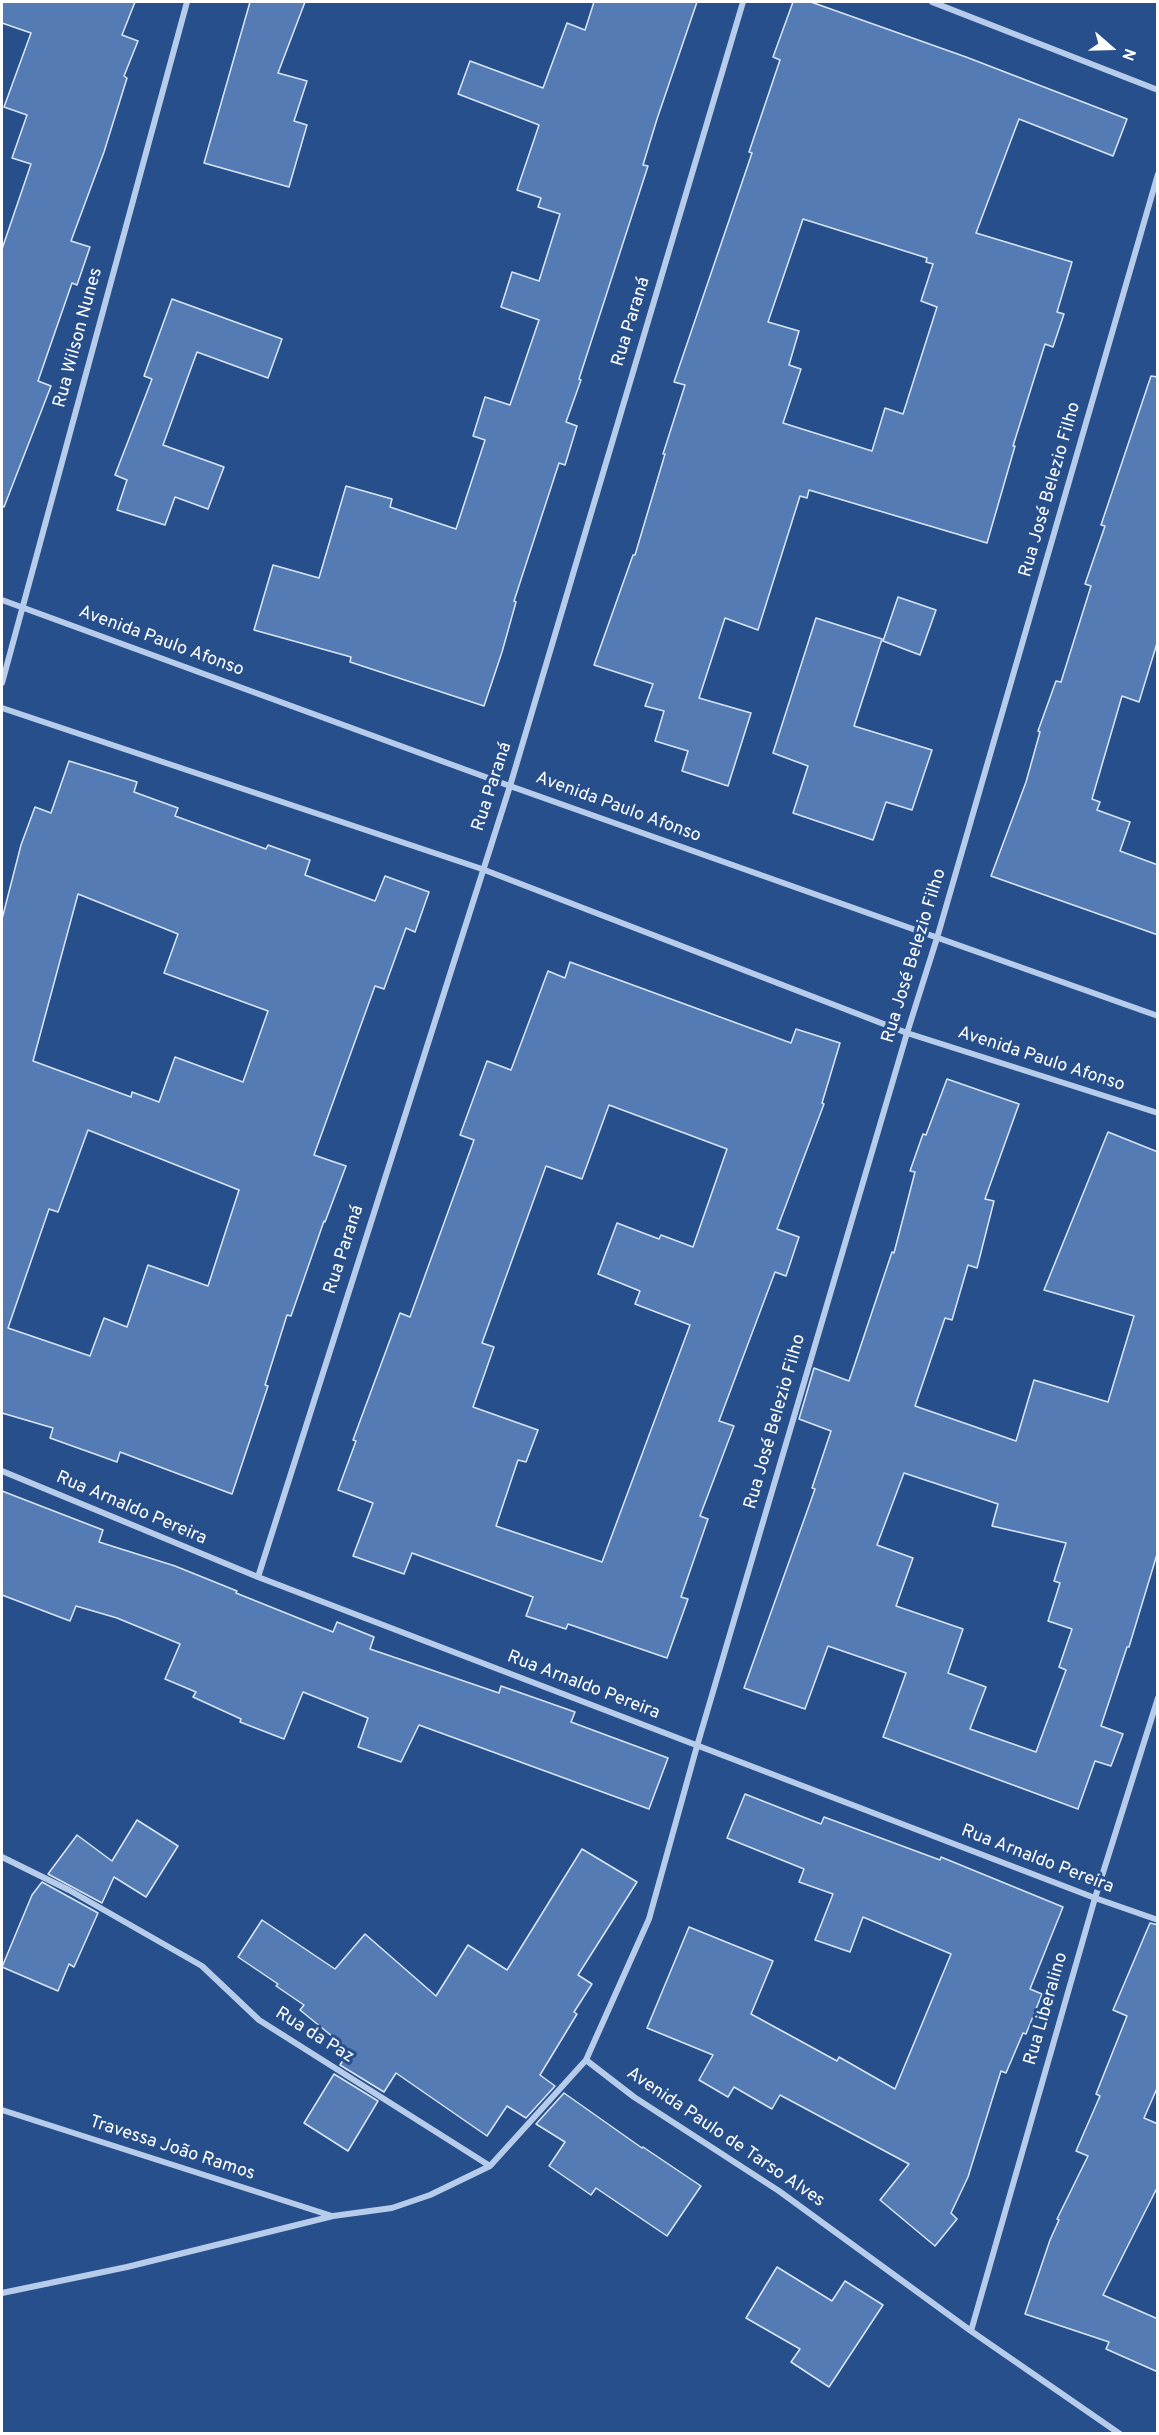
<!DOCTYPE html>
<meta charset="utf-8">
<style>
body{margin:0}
#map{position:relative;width:1159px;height:2435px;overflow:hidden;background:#274f8c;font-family:Overpass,sans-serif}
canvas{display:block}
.frame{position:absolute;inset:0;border:3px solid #fff;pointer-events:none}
.north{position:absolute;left:1081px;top:18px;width:60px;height:60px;-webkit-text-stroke:4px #274f8c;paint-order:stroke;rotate:110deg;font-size:16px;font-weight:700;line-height:24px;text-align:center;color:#fff}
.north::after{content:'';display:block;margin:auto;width:21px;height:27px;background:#fff;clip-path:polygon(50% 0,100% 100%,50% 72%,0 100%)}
</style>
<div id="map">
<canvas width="1159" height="2435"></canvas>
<div class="frame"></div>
<div class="north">N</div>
</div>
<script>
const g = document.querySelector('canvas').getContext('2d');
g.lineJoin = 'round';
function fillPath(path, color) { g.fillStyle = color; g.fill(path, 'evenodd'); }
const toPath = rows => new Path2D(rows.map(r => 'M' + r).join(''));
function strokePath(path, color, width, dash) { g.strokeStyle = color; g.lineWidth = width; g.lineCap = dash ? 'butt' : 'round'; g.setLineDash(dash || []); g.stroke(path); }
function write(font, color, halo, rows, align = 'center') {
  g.font = font + ' Overpass,sans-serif'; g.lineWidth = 6; g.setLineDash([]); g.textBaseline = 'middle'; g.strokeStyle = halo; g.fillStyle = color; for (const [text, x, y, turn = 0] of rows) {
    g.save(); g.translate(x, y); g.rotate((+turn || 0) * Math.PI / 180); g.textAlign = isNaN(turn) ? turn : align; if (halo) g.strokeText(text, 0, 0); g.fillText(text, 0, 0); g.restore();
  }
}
const building = toPath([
 [2,2,135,2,122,35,138,41,124,76,127,78,104,152,71,241,90,247,77,285,72,283,38,381,51,386,4,507,2,506,2,249,31,164,12,158,27,115,4,107,31,33,2,23,2,2],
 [250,2,305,2,278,73,307,81,294,121,307,125,289,187,204,163,250,2],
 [594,2,697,2,657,119,643,165,648,166,579,379,581,380,566,422,577,426,565,465,559,463,514,601,516,602,502,652,484,706,350,662,351,657,254,630,273,565,319,578,346,486,392,499,390,507,456,529,485,440,473,436,485,397,510,405,539,320,501,307,512,272,539,281,560,214,538,207,541,198,517,190,539,125,458,94,470,61,543,88,567,23,585,30,594,2],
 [793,2,811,2,966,57,1127,119,1113,156,1019,119,976,233,1072,262,1057,312,1064,314,1053,347,1045,344,1013,446,1015,446,987,543,809,490,807,498,800,496,758,630,725,618,699,698,751,713,728,786,682,771,688,751,655,741,664,711,645,706,653,684,594,665,633,555,635,555,665,454,663,454,685,385,674,382,752,153,749,152,780,60,773,57,793,2],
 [803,219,927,258,926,262,933,264,921,301,937,307,903,414,885,408,872,451,783,423,801,369,789,365,799,331,768,322,803,219],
 [172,299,282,339,268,378,197,352,163,445,224,467,208,509,175,497,165,525,117,510,127,480,115,475,152,379,144,376,172,299],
 [1151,376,1158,377,1158,640,1139,702,1122,696,1092,799,1100,802,1097,810,1130,822,1120,851,1158,865,1158,935,991,876,1026,782,1040,732,1038,731,1056,681,1061,682,1091,586,1085,584,1105,526,1101,525,1151,376],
 [898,597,936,610,920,655,883,641,898,597],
 [816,618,882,639,854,726,932,750,912,810,886,802,873,840,793,813,808,766,773,753,816,618],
 [69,761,137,782,134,792,178,808,175,816,266,849,268,845,310,860,305,875,375,901,385,876,429,892,415,932,406,928,384,989,375,986,314,1155,346,1166,325,1222,324,1221,291,1316,287,1315,265,1385,268,1386,232,1494,120,1452,117,1462,50,1438,53,1428,2,1413,2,919,21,845,35,807,51,813,69,761],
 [78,894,178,934,164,973,268,1011,243,1082,175,1057,159,1102,132,1092,131,1097,33,1061,78,894],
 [88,1130,239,1190,208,1286,148,1265,127,1327,104,1318,90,1356,8,1328,49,1209,58,1212,88,1130],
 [570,962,791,1043,796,1029,840,1043,822,1103,824,1104,777,1229,799,1237,786,1276,775,1272,719,1421,734,1426,700,1516,708,1519,681,1597,688,1599,667,1658,568,1624,566,1629,526,1616,533,1597,412,1553,404,1574,353,1556,373,1503,338,1490,356,1441,353,1440,400,1313,410,1317,474,1140,460,1135,487,1061,511,1070,548,971,565,978,570,962],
 [609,1105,727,1149,693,1247,661,1235,659,1239,617,1223,598,1274,640,1291,635,1304,690,1325,602,1562,496,1526,518,1460,526,1462,538,1430,473,1407,494,1347,482,1343,546,1166,582,1179,609,1105],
 [947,1079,1019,1104,985,1199,994,1201,977,1268,968,1265,952,1320,945,1318,915,1406,1016,1441,1034,1380,1108,1402,1134,1316,1044,1290,1108,1132,1158,1152,1158,1551,1129,1647,1127,1647,1101,1726,1123,1734,1111,1766,1095,1761,1078,1809,883,1737,906,1673,828,1646,805,1709,744,1688,815,1489,812,1488,831,1431,799,1419,812,1375,814,1368,849,1381,892,1252,894,1253,915,1172,910,1171,923,1134,926,1135,947,1079],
 [904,1473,998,1504,992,1526,1066,1543,1054,1581,1060,1583,1048,1621,1072,1629,1059,1667,1066,1670,1036,1752,970,1729,986,1687,948,1673,963,1629,896,1606,913,1558,877,1545,904,1473],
 [2,1491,103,1530,99,1542,175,1566,237,1591,236,1593,333,1632,337,1622,374,1637,370,1649,499,1693,501,1686,575,1712,571,1722,668,1758,649,1809,419,1725,401,1762,358,1747,368,1718,303,1692,284,1739,240,1722,241,1719,193,1697,196,1692,165,1679,180,1644,117,1618,76,1606,70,1621,2,1595,2,1491],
 [745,1794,821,1824,824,1817,940,1860,941,1857,1063,1907,1030,1989,1042,1994,1026,2034,1023,2033,1006,2073,1001,2071,968,2177,951,2213,957,2219,935,2246,880,2200,909,2164,780,2095,772,2109,734,2087,728,2097,699,2080,713,2055,647,2028,689,1927,773,1961,751,2014,837,2061,839,2057,895,2089,951,1954,863,1917,850,1952,815,1940,833,1894,799,1882,804,1869,727,1838,745,1794],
 [137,1820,178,1846,146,1897,114,1877,102,1903,48,1874,77,1835,112,1861,137,1820],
 [582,1849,637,1882,578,1975,592,1984,574,2012,577,2014,540,2075,555,2086,526,2118,507,2106,487,2136,396,2073,384,2092,340,2065,349,2050,300,2010,304,2005,276,1986,278,1984,238,1957,262,1920,335,1969,365,1934,436,1996,468,1945,507,1970,582,1849],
 [42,1882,98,1913,74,1967,69,1964,58,1991,2,1967,32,1895,42,1882],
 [1150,1923,1158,1925,1158,2086,1144,2118,1158,2124,1158,2186,1103,2295,1158,2319,1158,2372,1106,2349,1109,2342,1025,2314,1050,2240,1059,2220,1057,2219,1088,2156,1076,2151,1100,2096,1096,2094,1127,2016,1113,2010,1150,1923],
 [334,2074,378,2101,348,2151,304,2123,334,2074],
 [564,2093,642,2148,643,2147,701,2186,667,2236,596,2188,591,2195,549,2166,565,2142,536,2124,564,2093],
 [777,2267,832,2301,845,2281,883,2305,829,2387,791,2362,800,2349,746,2318,777,2267]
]);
const minor = toPath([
 [932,2,1158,90],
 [2,600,510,786,1158,1016],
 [2,683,187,2],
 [2,708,482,869,907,1033,1158,1113],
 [2,1471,258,1577,1095,1898,1158,1920],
 [258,1577,510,786,743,2],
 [2,1857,69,1890,202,1966,259,2020,490,2166,586,2060],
 [2,2110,332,2216],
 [2,2293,127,2267,333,2216,392,2208,430,2195,490,2166],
 [971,2331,1095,1898,1158,1698],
 [1120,2434,971,2331,779,2191,634,2097,586,2060,649,1919,697,1746,907,1033,937,938,1158,174]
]);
const streetNames = [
 ["Rua Paraná",632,322,-73],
 ["Rua Wilson Nunes",79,338,-75],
 ["Rua José Belezio Filho",1051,490,-74],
 ["Avenida Paulo Afonso",161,642,20],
 ["Rua Paraná",493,787,-72],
 ["Avenida Paulo Afonso",618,808,20],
 ["Rua José Belezio Filho",915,956,-73],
 ["Avenida Paulo Afonso",1041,1060,18],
 ["Rua Paraná",345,1250,-72],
 ["Rua José Belezio Filho",776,1422,-74],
 ["Rua Arnaldo Pereira",131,1509,23],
 ["Rua Arnaldo Pereira",583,1686,21],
 ["Rua Arnaldo Pereira",1037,1860,21],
 ["Rua Liberalino",1047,2009,-74],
 ["Rua da Paz",314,2036,32],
 ["Avenida Paulo de Tarso Alves",725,2138,34],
 ["Travessa João Ramos",172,2149,18]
];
fillPath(building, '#547bb4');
strokePath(building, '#dae7f8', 1.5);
strokePath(minor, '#b6ccea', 6);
write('18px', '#fff', '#274f8c', streetNames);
</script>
